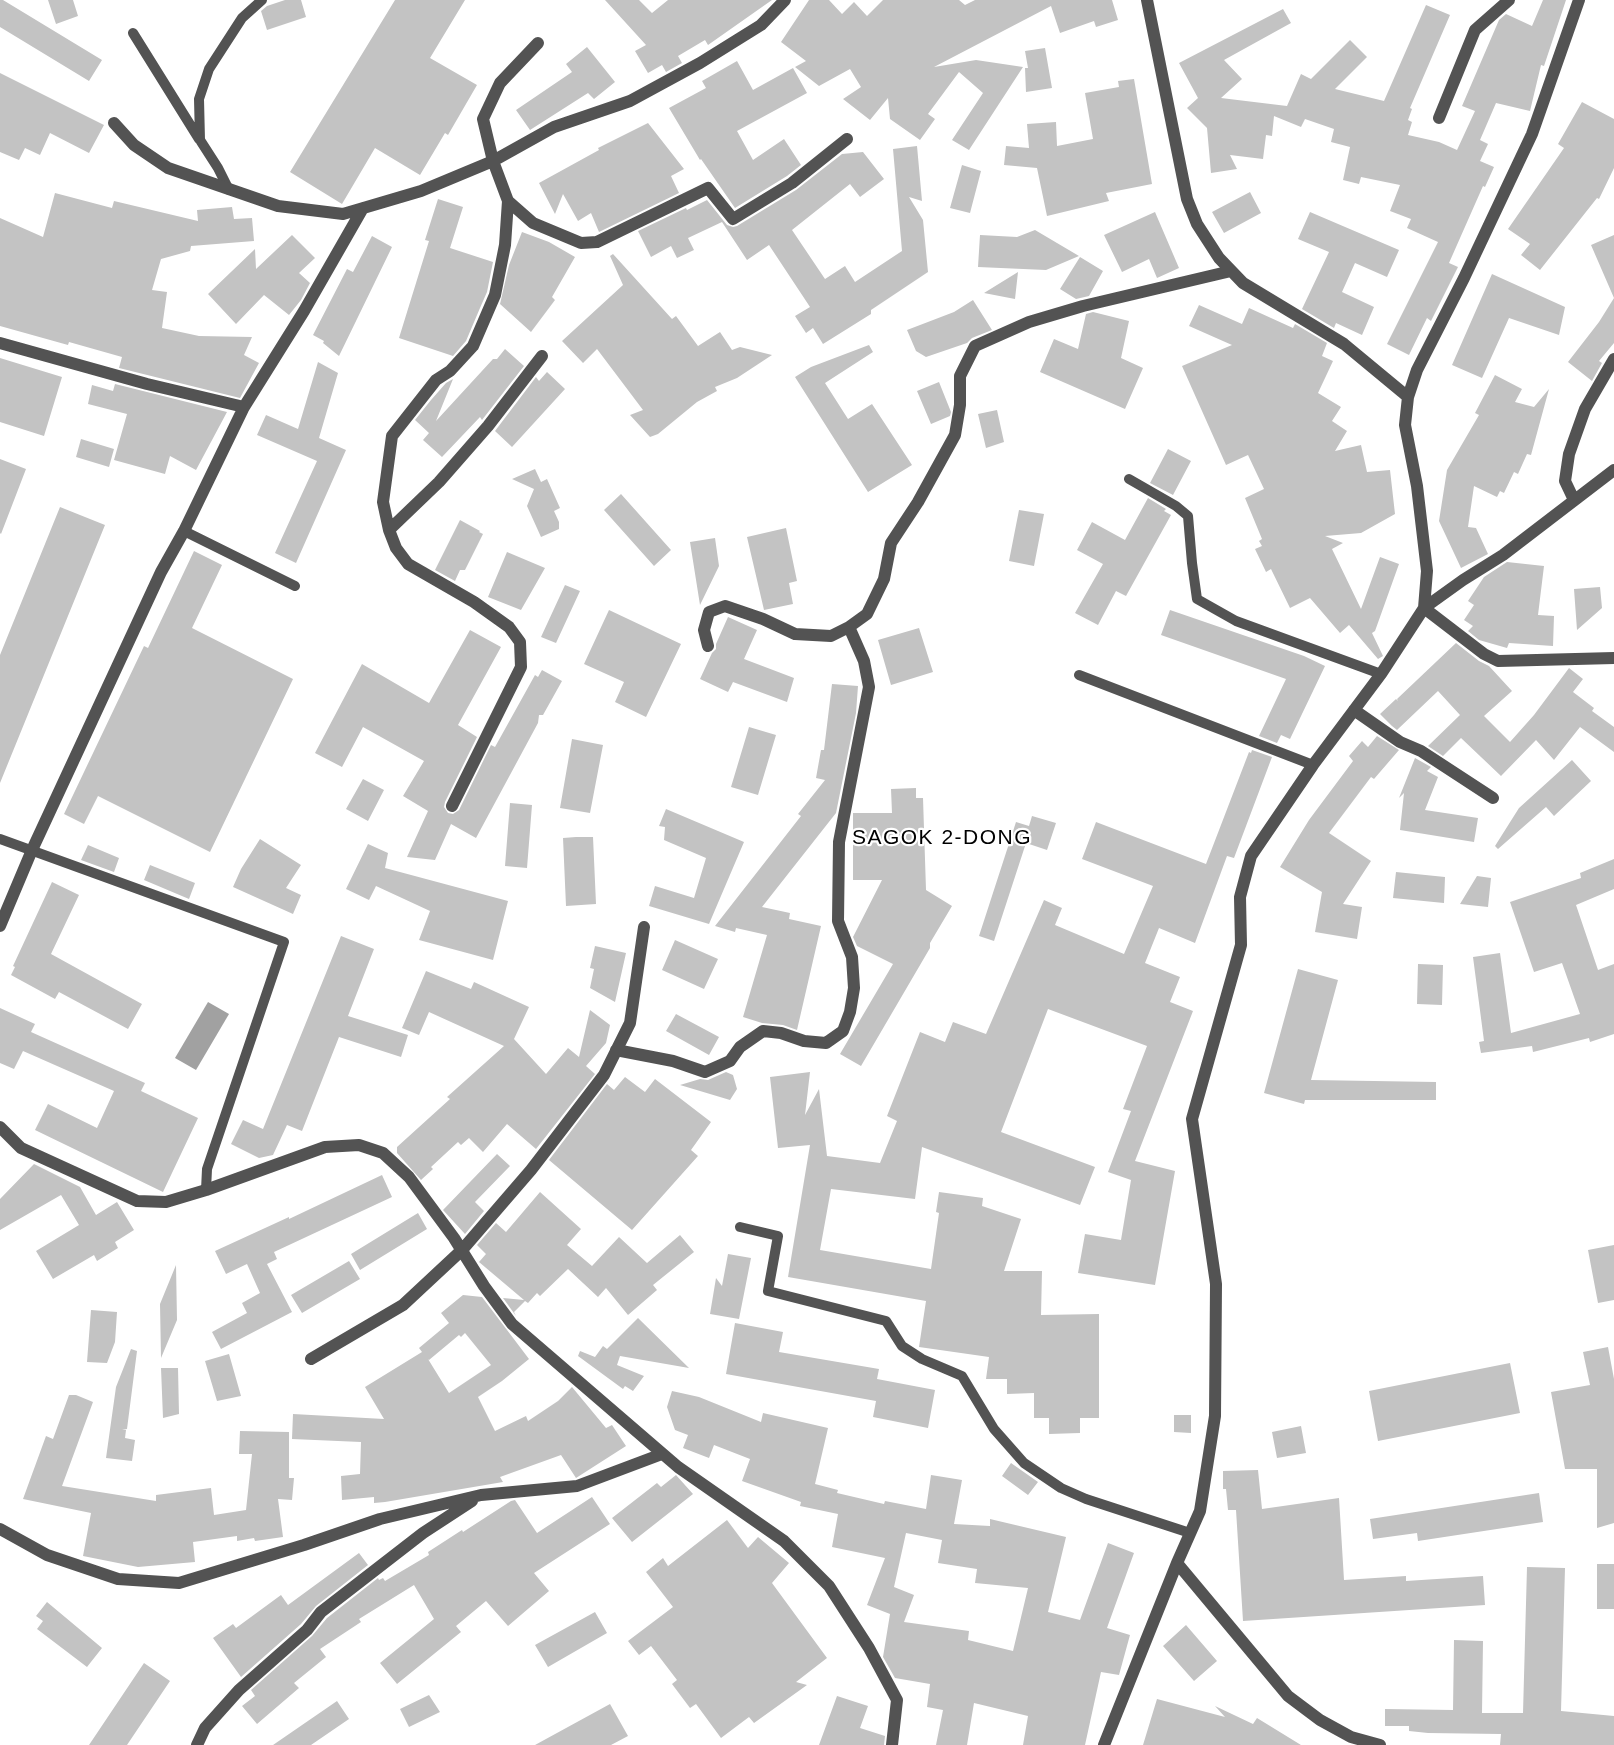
<!DOCTYPE html>
<style>
body{margin:0}
canvas{display:block;background:#fff}
</style>
<canvas width="1614" height="1745"></canvas>
<script>
const g = document.querySelector('canvas').getContext('2d');
g.lineJoin = 'round';
function fillPath(path, color) { g.fillStyle = color; g.fill(path, 'evenodd'); }
const toPath = rows => new Path2D(rows.map(r => 'M' + r).join(''));
function strokePath(path, color, width, dash) { g.strokeStyle = color; g.lineWidth = width; g.lineCap = dash ? 'butt' : 'round'; g.setLineDash(dash || []); g.stroke(path); }
function write(font, color, halo, rows, align = 'center') {
  g.font = font + ' Arial,sans-serif'; g.lineWidth = 4.5; g.setLineDash([]); g.textBaseline = 'middle'; g.strokeStyle = halo; g.fillStyle = color; for (const [text, x, y, turn = 0] of rows) {
    g.save(); g.translate(x, y); g.rotate((+turn || 0) * Math.PI / 180); g.textAlign = isNaN(turn) ? turn : align; if (halo) g.strokeText(text, 0, 0); g.fillText(text, 0, 0); g.restore();
  }
}
const water = toPath([
 [208,1002,229,1014,196,1070,175,1058]
]);
const building = toPath([
 [0,0,3,0,102,60,89,81,0,27],
 [48,0,73,0,78,16,56,24],
 [285,0,301,0,306,17,267,30,261,11,267,6],
 [395,0,465,0,430,58,477,85,448,135,445,133,420,175,375,148,342,204,290,172],
 [605,0,639,0,652,13,668,0,772,0,708,45,705,40,678,56,682,63,666,72,662,65,648,73,635,51,646,45],
 [809,0,829,0,842,14,854,2,867,16,883,0,959,0,965,5,975,0,1112,0,1118,20,1096,27,1094,21,1060,33,1051,6,934,67,976,60,1023,67,969,150,952,140,983,93,959,72,928,114,935,119,920,140,890,119,888,98,870,120,843,99,861,87,850,69,819,86,795,67,806,61,781,42],
 [1543,0,1566,0,1544,66,1541,65,1530,111,1496,103,1480,140,1488,144,1480,161,1494,167,1485,187,1483,186,1449,263,1458,267,1431,321,1427,318,1409,355,1387,344,1438,242,1407,228,1411,219,1390,211,1400,185,1361,177,1359,184,1343,180,1350,147,1331,142,1334,129,1305,119,1301,127,1274,116,1272,136,1266,135,1263,159,1230,155,1237,169,1211,173,1207,128,1187,108,1198,98,1179,63,1283,9,1291,23,1224,60,1242,79,1221,98,1287,106,1301,74,1311,79,1350,40,1367,57,1335,89,1384,101,1426,5,1450,15,1410,108,1412,109,1408,120,1412,122,1408,135,1439,142,1457,150,1475,111,1462,106,1499,20,1506,14,1532,26],
 [587,47,615,82,594,99,588,93,530,130,516,110,572,72,566,64],
 [1045,48,1052,88,1026,92,1025,68,1028,68,1025,51],
 [737,61,753,90,793,68,807,93,737,131,753,160,784,139,801,165,787,176,735,208,701,159,700,160,669,108,706,88,702,81],
 [0,73,104,125,89,153,50,133,40,155,25,148,19,160,0,152],
 [1134,79,1152,184,1106,193,1109,201,1047,216,1037,168,1004,165,1006,146,1029,148,1027,124,1056,122,1057,146,1093,139,1085,93,1119,87,1118,81],
 [1582,102,1614,119,1614,168,1599,199,1597,198,1540,270,1521,255,1530,244,1508,229,1564,148,1558,144],
 [648,123,684,169,671,176,679,193,599,232,591,213,578,221,563,194,555,214,539,183,599,150,598,148],
 [917,146,922,201,909,197,923,220,928,272,871,310,871,314,823,344,813,328,806,333,795,316,810,307,769,245,747,260,722,222,688,238,694,250,677,258,671,246,651,257,638,231,686,208,687,210,707,200,727,225,733,227,737,226,796,190,842,154,863,152,884,179,860,197,850,184,792,230,825,279,845,266,855,282,902,251,893,149],
 [962,165,981,171,970,213,950,208],
 [1250,192,1261,213,1224,233,1212,212],
 [55,193,112,208,114,201,198,221,197,210,232,207,234,219,252,218,254,241,191,246,190,251,161,259,152,290,167,292,162,328,199,336,252,337,244,355,259,363,240,398,119,368,122,357,69,342,68,345,0,326,0,218,43,237],
 [438,199,463,207,450,248,493,262,487,292,480,308,466,341,453,356,399,338,429,241,425,240],
 [1155,212,1179,268,1157,278,1149,259,1122,272,1104,235],
 [1310,212,1399,250,1387,277,1355,263,1342,292,1374,307,1362,335,1336,323,1334,328,1302,309,1329,252,1298,239],
 [1035,230,1079,256,1046,270,978,267,980,235,1017,237],
 [522,232,549,242,575,257,552,297,555,300,531,332,500,304,509,265],
 [292,235,315,258,299,273,310,283,301,300,289,315,264,295,236,324,208,294,255,249,256,269],
 [1614,235,1614,343,1599,361,1602,363,1592,381,1568,362,1599,322,1614,298,1591,245],
 [372,236,392,247,339,356,323,343,324,341,313,335,347,269,353,272],
 [613,254,672,319,676,316,698,346,720,332,732,350,740,347,772,355,737,378,715,387,717,391,697,402,658,434,650,437,630,415,643,410,597,349,583,363,562,341,623,285,610,256],
 [1080,257,1103,271,1089,296,1076,299,1060,289],
 [1018,272,1015,299,984,293],
 [1492,274,1565,307,1559,335,1509,318,1482,378,1452,365],
 [973,300,992,330,972,338,967,343,926,357,916,351,907,330,954,312],
 [1199,305,1242,324,1249,308,1293,328,1295,324,1327,343,1322,356,1333,361,1318,393,1341,407,1332,421,1347,431,1335,451,1361,445,1367,472,1390,470,1395,514,1361,533,1325,536,1343,543,1332,549,1361,609,1380,557,1399,564,1375,631,1372,633,1383,656,1378,659,1349,625,1340,633,1310,598,1290,608,1271,569,1266,572,1255,549,1262,546,1259,541,1262,539,1245,498,1264,489,1248,455,1226,465,1182,366,1232,345,1189,326],
 [1093,312,1129,321,1121,358,1143,368,1125,409,1040,372,1054,339,1078,349,1086,314],
 [869,345,873,352,825,383,848,419,872,404,912,465,868,492,795,377,811,367],
 [505,349,524,366,482,420,480,417,442,457,423,440,429,433,415,420,431,400,446,383,453,379,436,421,493,359,497,359],
 [0,358,62,377,44,436,0,422],
 [318,362,338,373,319,438,346,450,296,563,275,553,317,461,257,435,266,415,298,429],
 [547,372,565,389,512,447,495,431,536,377,539,381],
 [1495,375,1522,389,1515,402,1534,407,1549,389,1531,455,1527,454,1518,474,1514,472,1504,493,1500,491,1497,497,1474,486,1468,527,1476,528,1488,554,1461,568,1439,521,1447,470,1479,415,1475,413],
 [939,382,951,412,950,416,931,424,917,391],
 [115,384,227,412,196,470,170,456,165,474,114,460,127,414,88,404,92,385,113,391],
 [997,410,1004,442,986,448,978,414],
 [81,439,114,449,109,467,76,457],
 [1168,449,1191,461,1173,495,1150,483],
 [0,459,26,469,1,534,0,533],
 [535,469,541,482,547,479,560,508,554,511,559,522,559,529,541,537,527,506,534,489,512,479],
 [621,494,671,550,654,566,604,510],
 [1148,498,1166,509,1164,511,1171,515,1126,596,1116,591,1098,625,1075,613,1103,564,1077,550,1092,522,1125,540],
 [60,507,105,525,0,783,0,655],
 [1019,510,1044,514,1034,566,1009,561],
 [460,520,480,531,479,532,483,534,465,570,460,570,455,581,435,570],
 [786,528,797,581,789,583,793,604,764,610,747,537],
 [715,538,719,566,700,605,690,542],
 [194,551,222,565,192,628,293,679,210,852,98,796,84,824,64,814,144,646,148,648],
 [507,552,545,568,521,610,488,597],
 [1507,562,1544,566,1538,615,1554,616,1553,646,1509,643,1507,648,1479,640,1468,631,1473,626,1464,620,1474,605,1468,601,1484,577],
 [565,585,580,591,556,643,541,637],
 [1600,587,1602,608,1577,630,1574,589],
 [609,610,681,644,646,717,615,702,624,682,584,664],
 [1170,610,1304,656,1325,666,1290,739,1281,735,1277,743,1259,736,1286,679,1161,635],
 [728,617,757,630,744,659,794,678,787,702,733,682,728,692,700,679,712,653,716,649,716,644],
 [919,628,933,672,891,685,878,640],
 [470,630,501,647,458,725,477,737,445,802,444,807,448,813,453,814,459,810,491,745,495,747,535,675,538,677,542,670,562,681,543,715,539,715,538,723,476,838,451,824,435,860,407,857,428,811,403,796,424,761,363,727,342,767,315,753,362,664,429,703],
 [1456,643,1479,661,1489,666,1512,691,1484,716,1510,742,1534,715,1569,668,1583,679,1573,692,1594,708,1592,711,1614,727,1614,752,1580,727,1554,760,1536,740,1501,776,1461,738,1443,756,1428,746,1460,715,1438,691,1397,730,1392,726,1380,714,1396,699,1398,701,1397,699],
 [832,684,858,686,856,713,836,813,762,907,790,913,789,919,821,926,797,1030,783,1025,762,1023,743,1017,767,935,736,928,735,932,715,926,801,816,798,814,825,780,816,778,821,750,824,750],
 [749,727,776,735,758,795,731,787],
 [1377,736,1399,750,1374,779,1371,777,1329,833,1371,861,1343,904,1362,907,1357,939,1315,932,1322,892,1280,867,1309,820,1353,761,1349,756,1362,741,1368,747],
 [572,739,603,745,590,813,560,808],
 [1252,750,1272,757,1234,858,1227,856,1195,943,1159,928,1145,963,1180,977,1170,1002,1193,1011,1135,1161,1175,1171,1155,1285,1078,1273,1085,1234,1121,1240,1131,1180,1108,1172,1131,1111,1123,1109,1147,1046,1048,1009,1001,1132,1095,1167,1080,1205,922,1147,915,1199,831,1189,820,1250,931,1269,939,1213,936,1212,939,1192,983,1198,982,1206,1021,1219,1004,1271,1042,1271,1041,1315,1099,1314,1099,1418,1080,1418,1080,1433,1049,1434,1049,1418,1034,1418,1034,1393,1007,1394,1007,1379,986,1379,989,1357,919,1347,926,1301,788,1277,810,1145,778,1148,770,1077,810,1072,805,1115,819,1089,827,1156,880,1163,897,1121,887,1116,920,1032,945,1042,953,1022,986,1034,1044,900,1062,908,1055,925,1124,954,1153,886,1082,859,1096,822,1206,864,1249,752,1251,753],
 [1415,758,1431,767,1427,771,1438,777,1425,810,1478,818,1474,842,1400,830,1404,793,1399,798],
 [1572,760,1591,781,1554,816,1546,807,1498,849,1495,846,1519,808],
 [363,779,384,790,368,821,346,809],
 [916,788,916,798,923,798,926,890,952,906,930,943,930,948,861,1066,840,1054,893,964,857,946,853,937,882,880,853,880,853,813,892,813,891,789],
 [510,803,532,805,527,868,505,866],
 [666,809,744,842,709,924,649,906,655,886,694,898,706,858,664,840,665,827,659,826],
 [1032,816,1056,823,1047,850,1026,843,994,941,979,936,1016,822,1029,826],
 [576,837,593,837,596,904,566,906,563,838],
 [260,839,301,865,286,888,301,895,293,914,233,887,241,869],
 [368,844,388,853,385,868,508,901,493,960,419,940,430,911,376,886,369,900,346,889],
 [88,845,119,858,114,872,81,860],
 [1614,859,1614,889,1576,905,1598,970,1614,964,1614,1034,1590,1042,1589,1038,1533,1052,1532,1046,1481,1053,1479,1042,1484,1041,1473,957,1500,953,1511,1033,1580,1014,1562,963,1534,972,1510,902,1581,878,1580,873],
 [150,865,195,883,189,899,144,880],
 [1396,872,1445,877,1444,903,1393,898],
 [1477,876,1491,878,1488,907,1460,904],
 [52,882,79,895,51,954,142,1004,128,1029,59,992,55,999,11,975,15,967,13,966],
 [341,936,374,949,348,1016,408,1035,401,1057,339,1037,302,1131,287,1125,273,1155,259,1158,231,1144,243,1120,263,1129],
 [675,940,718,959,704,989,662,970],
 [595,946,626,953,615,1002,590,988,594,969,590,968],
 [1418,964,1443,965,1442,1005,1417,1004],
 [1298,969,1338,980,1311,1080,1436,1082,1436,1100,1305,1100,1304,1104,1264,1093],
 [426,971,471,989,474,982,529,1007,514,1039,546,1074,568,1048,579,1057,590,1010,610,1025,606,1043,586,1066,595,1074,536,1149,507,1124,483,1152,469,1138,461,1145,458,1142,431,1167,433,1169,421,1180,397,1153,397,1147,450,1099,447,1097,504,1046,429,1012,419,1035,402,1028],
 [0,1008,35,1024,31,1032,145,1083,141,1091,198,1118,163,1192,35,1130,48,1104,97,1128,114,1091,23,1051,14,1069,0,1063],
 [676,1014,719,1037,709,1055,666,1031],
 [726,1072,733,1075,737,1089,730,1100,680,1085,700,1079,708,1080],
 [625,1077,645,1092,655,1079,711,1122,691,1150,698,1156,632,1230,549,1160,607,1084,614,1090],
 [497,1154,510,1166,475,1202,484,1211,465,1234,443,1210],
 [34,1164,80,1187,96,1215,117,1202,134,1230,115,1242,118,1248,97,1261,94,1255,53,1279,36,1251,79,1225,61,1195,0,1230,0,1199],
 [382,1175,392,1197,274,1252,277,1259,267,1264,292,1312,221,1349,212,1332,247,1313,242,1303,260,1293,247,1264,226,1274,215,1251,289,1217,289,1219],
 [540,1192,581,1229,567,1245,592,1266,619,1237,647,1263,680,1235,694,1252,653,1285,657,1290,628,1315,606,1288,598,1297,568,1269,540,1296,537,1293,528,1303,525,1301,514,1312,516,1316,503,1298,524,1300,479,1262,486,1254,477,1245,496,1223,506,1232],
 [418,1213,427,1229,360,1270,351,1254],
 [1614,1245,1614,1300,1598,1303,1588,1250],
 [728,1254,751,1258,739,1319,710,1314,716,1278,722,1286],
 [349,1261,360,1279,302,1313,291,1295],
 [176,1265,177,1320,161,1358,160,1304],
 [463,1295,482,1297,529,1359,502,1381,478,1397,495,1431,526,1416,528,1421,558,1401,572,1387,606,1428,612,1425,626,1446,576,1478,561,1455,500,1477,503,1482,385,1502,374,1503,374,1497,342,1500,341,1476,360,1474,361,1442,292,1439,293,1414,384,1419,365,1387,422,1352,419,1348,449,1323,441,1313],
 [465,1333,491,1365,449,1393,428,1359,429,1360,459,1335,461,1337],
 [91,1310,117,1312,115,1342,107,1363,87,1362],
 [638,1318,689,1368,620,1356,617,1365,644,1376,633,1391,625,1386,623,1389,578,1356,580,1351,595,1357,603,1346,607,1349],
 [735,1323,783,1332,779,1352,879,1369,877,1379,935,1390,928,1428,873,1417,876,1401,726,1374],
 [1608,1347,1614,1379,1614,1523,1597,1528,1597,1469,1565,1469,1551,1392,1590,1385,1583,1352],
 [131,1349,137,1351,127,1429,122,1430,126,1430,125,1438,135,1440,132,1461,106,1458,116,1387],
 [229,1354,241,1396,217,1401,205,1361],
 [1510,1363,1520,1413,1378,1441,1369,1391],
 [161,1368,178,1368,179,1414,163,1418],
 [672,1391,699,1397,761,1422,763,1413,828,1428,815,1484,838,1490,837,1493,884,1504,885,1501,926,1509,931,1475,962,1480,954,1524,990,1526,990,1519,1066,1537,1048,1612,1080,1620,1108,1543,1134,1553,1107,1628,1130,1635,1119,1675,1101,1672,1085,1745,1023,1745,1028,1716,974,1703,967,1745,936,1745,943,1710,927,1707,930,1684,895,1678,883,1657,890,1614,867,1605,885,1558,832,1547,838,1514,800,1506,801,1502,742,1481,750,1459,714,1445,709,1458,683,1448,688,1435,675,1430,667,1407],
 [906,1533,942,1540,938,1563,977,1569,975,1583,1028,1588,1013,1651,968,1640,969,1631,904,1622,914,1595,894,1587],
 [69,1395,76,1395,93,1402,62,1486,156,1501,156,1495,211,1488,214,1515,246,1510,252,1454,239,1454,240,1431,289,1432,289,1478,294,1478,292,1500,278,1499,283,1537,255,1541,254,1538,237,1541,237,1536,193,1542,195,1562,138,1567,83,1556,91,1513,23,1499,46,1436,53,1439],
 [1174,1415,1191,1415,1191,1433,1174,1432],
 [1301,1426,1306,1453,1277,1458,1272,1432],
 [1011,1463,1038,1482,1028,1495,1002,1476],
 [1258,1470,1262,1509,1339,1498,1344,1580,1406,1576,1406,1581,1483,1576,1485,1605,1243,1621,1236,1510,1228,1510,1226,1489,1223,1489,1223,1471],
 [676,1475,693,1494,632,1542,612,1518,657,1483,661,1487],
 [1539,1493,1543,1522,1418,1541,1417,1533,1373,1539,1370,1519],
 [592,1497,610,1524,534,1573,549,1591,508,1626,486,1601,456,1626,461,1632,397,1684,380,1663,434,1619,414,1585,359,1619,361,1622,320,1649,326,1657,294,1683,299,1688,257,1724,242,1706,255,1696,251,1690,312,1636,327,1618,378,1578,379,1580,383,1578,385,1581,429,1555,428,1552,462,1530,463,1532,511,1501,515,1500,537,1533],
 [727,1520,748,1548,758,1537,789,1563,772,1583,827,1658,796,1682,807,1685,754,1723,749,1717,721,1738,696,1704,690,1708,672,1684,677,1680,651,1646,639,1655,628,1641,673,1607,646,1572,663,1558,668,1566],
 [359,1553,368,1565,316,1606,301,1624,241,1677,213,1638,233,1624,236,1628,281,1595,288,1605],
 [1597,1564,1614,1564,1614,1609,1597,1609],
 [1527,1567,1565,1568,1561,1711,1614,1716,1614,1745,1500,1745,1501,1734,1428,1733,1409,1731,1409,1726,1385,1726,1385,1709,1453,1710,1454,1640,1483,1641,1482,1713,1523,1713],
 [47,1602,102,1648,87,1667,37,1629,43,1621,36,1616],
 [595,1612,607,1633,548,1667,535,1645],
 [1186,1625,1217,1661,1194,1681,1163,1646],
 [144,1663,170,1681,127,1745,89,1745],
 [429,1695,440,1712,409,1727,400,1709],
 [837,1696,868,1706,860,1728,885,1736,884,1745,819,1745],
 [1157,1699,1225,1717,1215,1706,1253,1724,1257,1718,1301,1745,1143,1745],
 [337,1701,349,1719,311,1745,273,1745],
 [610,1704,628,1736,611,1745,535,1745]
]);
const lane = toPath([
 [133,33,199,139],
 [229,190,218,168,200,140,199,99,209,69,242,18,262,0],
 [1129,479,1176,506,1188,516,1192,563,1197,599,1236,621,1381,674],
 [184,531,295,586],
 [1079,675,1313,765],
 [0,839,284,942,207,1169,206,1190],
 [740,1227,778,1236,768,1291,886,1321,902,1346,922,1359,962,1376,994,1429,1024,1463,1061,1488,1086,1499,1190,1533]
]);
const street = toPath([
 [1147,0,1187,199,1197,224,1219,258,1243,283,1344,344,1408,397],
 [538,43,500,83,483,119,493,161,508,201,533,223,581,243,597,242,708,188,733,219,792,183,847,139],
 [1439,118,1475,30,1509,0],
 [114,123,134,145,168,168,278,206,343,214,421,191,493,161,554,127,630,101,700,63,761,25,785,0],
 [0,343,147,384,244,407],
 [1614,470,1503,555,1463,580,1424,608,1484,654,1498,661,1614,658],
 [1574,500,1565,481,1569,454,1585,409,1614,359],
 [389,530,439,482,488,426,542,356],
 [708,646,704,630,709,612,725,606,763,619,795,634,831,636,849,627,867,614,884,579,891,543,918,502,955,435,960,405,960,376,975,346,1029,322,1083,306,1231,271],
 [1354,710,1400,742,1421,751,1493,798],
 [452,806,521,667,520,642,509,627,474,602,408,564,396,548,389,530,383,502,392,436,436,380,450,371,473,346,495,295,505,245,508,201],
 [0,926,32,850,161,572,184,531,244,407,304,311,363,208],
 [616,1050,673,1061,705,1072,730,1061,740,1047,763,1031,781,1033,804,1041,826,1043,843,1031,850,1012,854,988,852,957,838,921,839,842,869,687,864,661,849,627],
 [0,1127,21,1148,137,1201,166,1202,206,1190,325,1147,359,1145,383,1153,409,1177,454,1238,484,1286,512,1324,678,1467,784,1541,829,1586,869,1648,897,1700,892,1745],
 [311,1359,403,1305,462,1250,531,1170,604,1075,630,1023,644,927],
 [0,1529,47,1555,118,1579,179,1583,304,1545,380,1519,481,1495,577,1486,662,1454],
 [1177,1563,1288,1696,1320,1720,1351,1737,1380,1745],
 [197,1745,205,1728,239,1690,307,1630,321,1612,423,1533,472,1501],
 [1104,1745,1177,1563,1200,1511,1215,1416,1216,1284,1192,1119,1241,945,1240,897,1251,856,1313,765,1381,674,1424,608,1427,571,1417,486,1405,425,1408,397,1417,370,1464,278,1532,134,1579,0]
]);
const quarterNames = [
 ["SAGOK 2-DONG",942,838]
];
fillPath(water, '#a1a1a1');
fillPath(building, '#c3c3c3');
strokePath(lane, '#535353', 10);
strokePath(street, '#535353', 12);
g.letterSpacing = '1.5px';
write('21px', '#000', '#fff', quarterNames);
g.letterSpacing = '0px';
</script>
